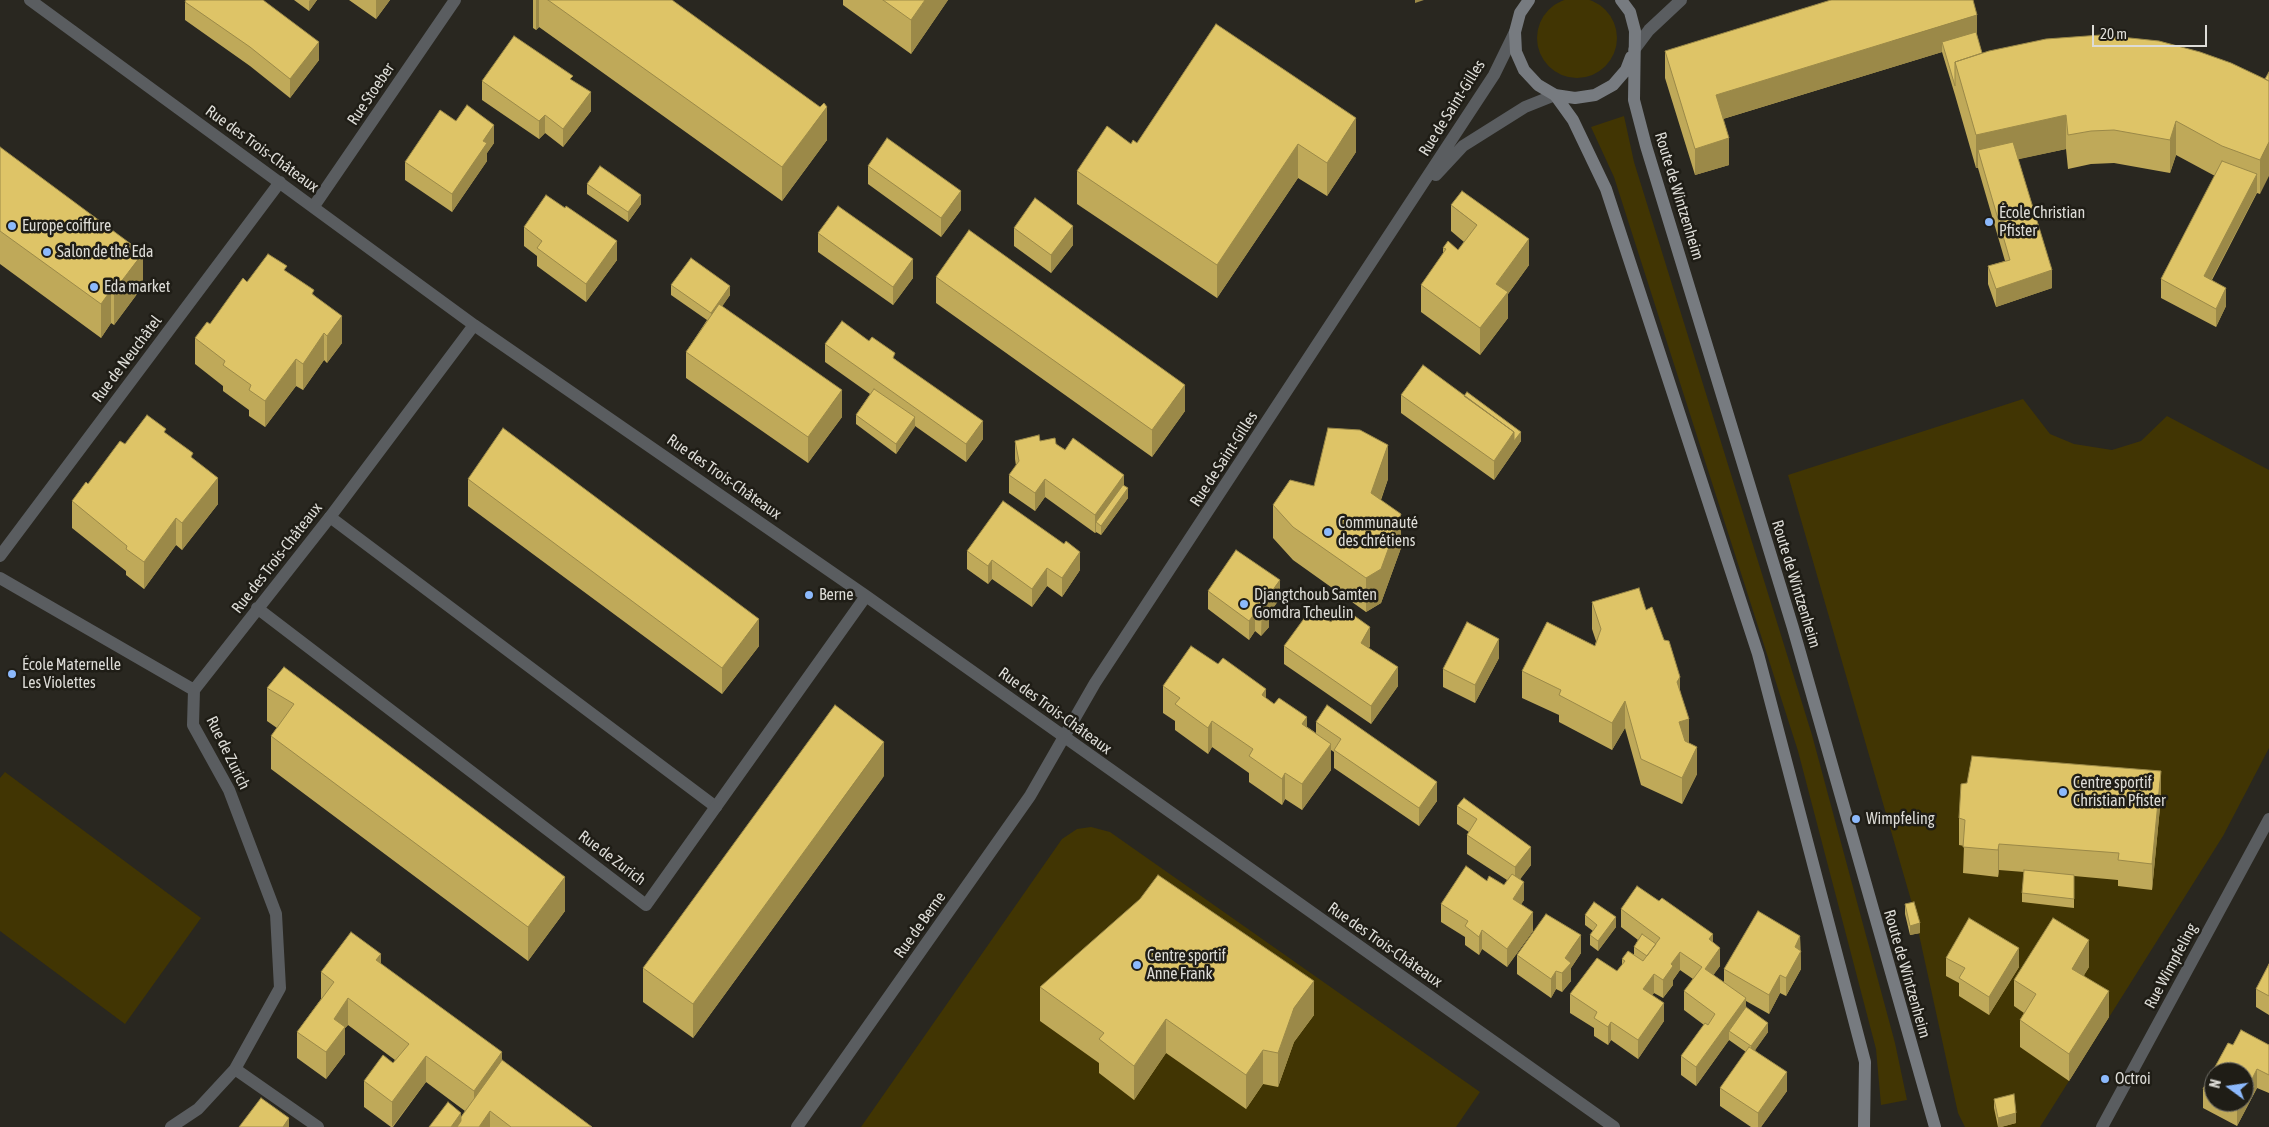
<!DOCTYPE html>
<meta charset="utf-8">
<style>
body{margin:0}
#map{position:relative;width:2269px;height:1127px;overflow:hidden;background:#292720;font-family:"Asap Condensed",sans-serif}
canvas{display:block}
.north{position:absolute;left:2204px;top:1062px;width:50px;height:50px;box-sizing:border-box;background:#1f1d16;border:1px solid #6b6963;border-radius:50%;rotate:284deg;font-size:14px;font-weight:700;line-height:20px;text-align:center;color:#dddcd7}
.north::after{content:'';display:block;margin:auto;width:18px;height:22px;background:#8cb9fc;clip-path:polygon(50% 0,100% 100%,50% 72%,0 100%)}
.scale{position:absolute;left:2092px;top:25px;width:115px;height:22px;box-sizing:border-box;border:2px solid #dddcd7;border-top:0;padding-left:6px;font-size:15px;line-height:18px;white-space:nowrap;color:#dddcd7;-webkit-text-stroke:4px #1f1d16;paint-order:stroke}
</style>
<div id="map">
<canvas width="2269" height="1127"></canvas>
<div class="north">N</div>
<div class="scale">20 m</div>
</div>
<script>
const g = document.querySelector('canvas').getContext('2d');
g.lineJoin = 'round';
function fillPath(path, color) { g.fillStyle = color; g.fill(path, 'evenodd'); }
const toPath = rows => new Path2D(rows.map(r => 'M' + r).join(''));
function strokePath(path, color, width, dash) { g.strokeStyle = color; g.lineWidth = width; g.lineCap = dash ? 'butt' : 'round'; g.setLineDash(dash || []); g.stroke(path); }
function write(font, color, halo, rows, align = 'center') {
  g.font = font + ' "Asap Condensed",sans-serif'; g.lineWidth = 5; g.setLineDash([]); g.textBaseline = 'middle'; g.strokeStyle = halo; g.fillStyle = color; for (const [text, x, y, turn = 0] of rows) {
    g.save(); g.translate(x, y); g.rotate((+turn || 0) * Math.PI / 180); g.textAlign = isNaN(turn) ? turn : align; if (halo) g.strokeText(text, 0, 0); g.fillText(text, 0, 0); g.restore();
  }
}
const green = toPath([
 '1537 38a40 40 0 1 1 80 0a40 40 0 1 1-80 0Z',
 [1624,116,1634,162,1812,735,1895,1043,1907,1100,1881,1105,1876,1049,1798,751,1614,177,1591,127],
 [2023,399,2050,434,2074,444,2112,450,2141,441,2167,416,2269,470,2269,748,2223,836,2040,1127,1965,1127,1958,1113,1913,907,1788,475],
 [5,772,201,918,125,1024,0,931,0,778],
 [1091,827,1110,832,1480,1092,1456,1127,861,1127,1062,839,1077,829]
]);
const service = toPath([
 [330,517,716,807]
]);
const minor = toPath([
 [30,0,474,325,866,596,1614,1127],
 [1634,50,1649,30,1681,0],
 [1436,175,1463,146,1525,107,1555,95],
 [314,206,455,0],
 [0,556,280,182],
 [0,578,194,690],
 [257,608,646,905,866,596],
 [194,690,330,517,474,325],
 [235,1069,318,1127],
 [171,1127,198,1109,235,1069,280,988,276,914,229,790,193,725,194,690],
 [797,1127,1030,796,1095,683,1494,75,1515,32]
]);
const tertiary = toPath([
 [2102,1127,2269,819]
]);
const secondary = toPath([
 [1529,0,1520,13,1515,32,1516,52,1524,70,1538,85,1555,95,1575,98,1595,95,1613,85,1626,70,1631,57],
 [1621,0,1630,12,1635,31,1634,100,1646,146,1793,628,1935,1127],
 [1555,95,1573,120,1606,189,1758,654,1865,1062,1864,1127]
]);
const wall = toPath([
 [294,0,317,0,309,11],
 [349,0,390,0,376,19],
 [533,0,672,0,827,140,782,201,539,27,536,30,533,28],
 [843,0,948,0,911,54,843,5],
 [185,2,319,60,290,98,250,66,185,20],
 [1216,24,1356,152,1327,196,1298,178,1217,298,1077,204,1077,171,1131,144,1137,143],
 [1977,37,1982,53,2265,79,2260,194,2257,193,2212,280,2226,306,2216,327,2161,298,2161,279,2215,176,2176,155,2170,173,2114,163,2091,164,2068,169,2066,149,2018,159,2052,288,1996,307,1988,284,1988,266,2005,261,1978,168,1976,168,1955,95,1942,52,1723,119,1729,165,1695,175,1665,78,1665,51],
 [482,81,573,81,591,111,563,147,545,133,539,139,482,100],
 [456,121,494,143,487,153,487,161,452,212,405,180,405,162],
 [0,147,143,286,114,325,111,323,101,338,0,264],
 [868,166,961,210,941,237,868,184],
 [587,184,641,204,628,222,587,194],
 [1451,205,1529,265,1508,294,1508,318,1480,355,1421,312,1421,285,1443,254,1443,248,1458,250,1464,242,1451,231],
 [524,227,617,260,586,302,537,266,537,256,524,246],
 [1014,228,1073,245,1051,273,1014,246],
 [818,233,913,278,893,305,818,252],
 [287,272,314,295,342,343,327,363,324,360,303,390,296,386,265,427,249,416,249,410,223,391,223,386,195,364,195,338,210,324,247,282],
 [936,277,1185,411,1152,457,936,303],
 [671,285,730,295,722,306,842,417,808,463,686,378,686,352,707,320,671,295],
 [825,344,895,359,983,439,966,462,915,426,896,454,856,424,856,415,870,394,825,362],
 [1401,395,1521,441,1494,480,1401,413],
 [166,434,193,459,218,504,182,550,176,545,144,589,126,575,126,571,72,528,72,501,88,484,125,444],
 [1015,441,1040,441,1056,444,1124,485,1128,498,1101,535,1096,532,1095,533,1045,497,1035,511,1009,493,1009,475,1016,466,1015,459],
 [468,479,759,646,722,694,468,506],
 [1388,479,1381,500,1401,548,1381,603,1366,612,1293,560,1273,538,1273,505,1314,486],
 [967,551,1080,570,1062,597,1047,586,1032,607,992,579,988,584,967,569],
 [1208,591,1280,598,1269,614,1269,627,1261,636,1255,631,1249,640,1208,609],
 [1592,602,1646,610,1680,690,1689,743,1697,774,1682,804,1641,785,1625,728,1612,750,1559,722,1559,715,1522,698,1522,671,1595,646,1596,641,1592,629],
 [1331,622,1370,646,1369,648,1398,686,1371,724,1284,664,1284,646],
 [1499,658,1475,703,1443,687,1443,669],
 [284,667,565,911,528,961,271,769,271,736,277,728,267,721,267,688],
 [1163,686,1266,698,1316,733,1316,722,1437,801,1419,826,1334,768,1334,752,1331,750,1331,770,1302,810,1285,799,1282,805,1249,782,1249,773,1212,747,1208,754,1175,730,1175,721,1163,713],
 [884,776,693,1038,643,1002,643,968],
 [2161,797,2152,890,2118,886,2118,880,2074,876,2074,908,2022,902,2022,893,2024,872,1999,870,1998,877,1963,873,1964,846,1959,845,1959,818],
 [1464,798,1531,865,1520,879,1524,900,1521,904,1533,931,1507,967,1482,949,1479,955,1465,945,1465,937,1441,922,1441,904,1504,885,1507,880,1467,854,1467,835,1469,832,1457,824,1457,806],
 [1905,904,1920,933,1910,935,1905,914],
 [1621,909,1713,942,1720,966,1713,975,1724,982,1724,969,1800,936,1801,969,1786,996,1780,993,1769,1014,1746,1001,1746,1007,1768,1032,1755,1050,1787,1091,1761,1127,1751,1127,1720,1106,1720,1088,1746,1052,1729,1040,1696,1086,1681,1075,1681,1056,1704,1025,1684,1010,1684,991,1693,979,1680,970,1673,980,1673,985,1663,998,1654,993,1652,995,1664,1021,1638,1059,1611,1040,1608,1045,1594,1036,1594,1028,1570,1013,1570,994,1617,971,1622,965,1622,959,1634,955,1634,947,1638,940,1621,927],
 [1585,915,1616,927,1598,951,1590,945,1590,935,1593,931,1585,925],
 [1581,953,1571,968,1571,981,1562,992,1556,989,1551,998,1517,974,1517,955],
 [1946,958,2019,967,1989,1015,1959,996,1959,983,1946,976],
 [381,964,502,1060,592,1127,429,1127,461,1117,465,1111,426,1082,393,1127,391,1127,364,1107,364,1081,393,1063,395,1060,348,1025,345,1028,345,1054,326,1079,297,1058,297,1032,321,999,321,972],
 [2269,964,2269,1015,2256,1007,2256,989],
 [2089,967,2084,975,2109,1017,2069,1081,2020,1047,2020,1020,2024,1013,2014,1006,2014,980],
 [1040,987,1314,1015,1294,1042,1278,1087,1263,1084,1246,1109,1166,1053,1134,1100,1099,1073,1099,1063,1040,1021],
 [2241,1030,2269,1045,2269,1093,2257,1088,2237,1126,2203,1108,2203,1089,2228,1043,2233,1045],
 [2214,1072,2244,1072,2244,1102,2214,1102],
 [1994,1099,2016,1123,2001,1127,1998,1127,1994,1108]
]);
const shadedWall = toPath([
 [310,0,317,0,309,11,309,1],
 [376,0,390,0,376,19],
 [536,0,539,0,539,27,536,30],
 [925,0,948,0,911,54,911,20],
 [1415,0,1424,0,1415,3],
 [1977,15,1977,41,1942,42,1942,52,1716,121,1716,95],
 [319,42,319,60,290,98,290,79],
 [591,92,591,111,563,147,563,129],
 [827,107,827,140,782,201,782,167],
 [545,115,545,133,539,139,539,121],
 [2066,115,2066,149,1983,167,1978,150,1978,168,1976,168,1976,135],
 [1356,118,1356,152,1327,196,1327,163],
 [2176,121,2176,155,2170,173,2170,140],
 [494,125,494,143,487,153,487,161,452,212,452,194,483,141],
 [1729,138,1729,165,1695,175,1695,149],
 [2269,142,2269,176,2260,194,2260,160],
 [1298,144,1298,178,1217,298,1217,265],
 [2257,174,2257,192,2204,294,2204,276],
 [961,191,961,210,941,237,941,218],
 [641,195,641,204,628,222,628,212],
 [1073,226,1073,245,1051,273,1051,255],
 [1529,239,1529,265,1508,294,1508,318,1480,355,1480,328,1496,284],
 [617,241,617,260,586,302,586,284],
 [143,253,143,286,114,325,114,291],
 [913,259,913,278,893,305,893,287],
 [2052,270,2052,288,1996,307,1996,289],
 [730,286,730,295,711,323,711,313],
 [2226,288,2226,306,2216,327,2216,309],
 [111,290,111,323,101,338,101,304],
 [342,316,342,343,327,363,327,336],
 [324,333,324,360,303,390,303,364],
 [296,359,296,386,265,427,265,401],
 [1185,385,1185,411,1152,457,1152,430],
 [842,390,842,417,808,463,808,437],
 [915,417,915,427,896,454,896,444],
 [983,421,983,439,966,462,966,444],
 [1514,432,1521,432,1521,441,1494,480,1494,461],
 [1388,445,1388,479,1371,527,1371,493],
 [1124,475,1124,493,1096,522,1096,532,1095,533,1095,515],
 [218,478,218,504,182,550,182,523],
 [1045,479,1045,497,1035,511,1035,493],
 [1128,488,1128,498,1101,535,1101,526],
 [1401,514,1401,548,1381,603,1366,612,1366,578],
 [176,518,176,545,144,589,144,562],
 [1080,552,1080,570,1062,597,1062,578],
 [992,560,992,579,988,584,988,566],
 [1047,568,1047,586,1032,607,1032,589],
 [1280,580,1280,598,1269,614,1269,627,1261,636,1262,605],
 [1255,613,1255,631,1249,640,1249,621],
 [759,619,759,646,722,694,722,668],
 [1370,627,1370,646,1361,661,1361,643],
 [1499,639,1499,658,1475,703,1475,685],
 [1398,667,1398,686,1371,724,1371,706],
 [1680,677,1680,704,1677,682],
 [1266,689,1266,715,1262,695],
 [1625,701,1625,728,1612,750,1612,723],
 [1307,717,1307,744,1302,724],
 [1689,719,1689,746,1679,749,1679,722],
 [1212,721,1212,747,1208,754,1208,728],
 [884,742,884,776,693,1038,693,1004],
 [1331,744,1331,770,1302,810,1302,784],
 [1697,747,1697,774,1682,804,1682,778],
 [2161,771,2161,797,2152,890,2152,864],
 [1285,773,1285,799,1282,805,1282,779],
 [1437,782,1437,801,1419,826,1419,808],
 [1999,844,1999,870,1998,877,1998,850],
 [1531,847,1531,865,1515,886,1515,867],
 [565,877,565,911,528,961,528,927],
 [1524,882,1524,900,1513,917,1513,899],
 [1533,912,1533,931,1507,967,1507,949],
 [1616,917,1616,927,1598,951,1598,941],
 [1920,923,1920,933,1910,935,1910,926],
 [1482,930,1482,949,1479,955,1479,937],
 [1713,934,1713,952,1709,939],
 [1581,935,1581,953,1571,968,1571,981,1562,992,1562,973,1565,958],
 [1800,936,1801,969,1786,996,1786,978,1795,947],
 [2089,940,2089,967,2072,995,2072,969],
 [1720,948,1720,966,1705,987,1705,969],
 [2019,948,2019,967,1989,1015,1989,997],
 [1680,952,1680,970,1673,980,1673,985,1663,998,1663,980,1671,964],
 [381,954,381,980,376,960],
 [1556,971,1556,989,1551,998,1551,979],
 [1654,974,1654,993,1643,1007,1643,989],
 [1780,975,1780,993,1769,1014,1769,995],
 [1314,981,1314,1015,1294,1042,1278,1087,1278,1053,1294,1008],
 [2109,991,2109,1017,2069,1081,2069,1054],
 [348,998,348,1025,345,1028,345,1054,326,1079,326,1052,334,1019],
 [1746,998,1746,1017,1729,1031,1729,1040,1696,1086,1696,1067],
 [1664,1003,1664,1021,1638,1059,1638,1040],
 [1166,1019,1166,1053,1134,1100,1134,1066],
 [1611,1022,1611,1040,1608,1045,1608,1027],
 [1768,1023,1768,1032,1751,1056,1751,1046],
 [1263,1050,1263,1084,1246,1109,1246,1075],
 [502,1052,502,1079,474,1118,474,1091],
 [426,1056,426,1082,392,1127,392,1102],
 [2257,1069,2257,1088,2237,1126,2237,1107,2240,1102,2244,1102,2244,1095],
 [1787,1072,1787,1091,1761,1127,1758,1127,1758,1113],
 [490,1111,490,1127,479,1127],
 [461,1113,461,1127,451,1127],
 [2016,1113,2016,1123,2001,1127,1998,1127,1998,1118],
 [289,1118,289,1127,283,1127]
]);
const building = toPath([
 [186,0,263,0,319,42,290,79,250,47,185,2,186,0],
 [548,0,672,0,820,107,824,103,827,107,782,167,548,0],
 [883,0,925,0,911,20,883,0],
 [1831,0,1973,0,1977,15,1716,95,1729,138,1695,149,1665,51,1831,0],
 [1216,24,1356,118,1327,163,1298,144,1217,265,1077,171,1107,126,1131,144,1133,140,1137,143,1216,24],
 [1976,32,1982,53,1955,62,1955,86,1942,42,1976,32],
 [2101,35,2159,41,2200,52,2231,63,2269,81,2269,142,2260,160,2222,146,2176,121,2170,140,2114,130,2091,131,2068,135,2066,115,1976,135,1955,62,1989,51,2046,39,2101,35],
 [514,36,573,76,570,79,591,92,563,129,545,115,539,121,482,81,514,36],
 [2269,72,2269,81,2265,79,2269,72],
 [467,105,494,125,483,141,487,143,452,194,405,162,440,110,456,121,467,105],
 [887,138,961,191,941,218,868,166,887,138],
 [2013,142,2052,270,1996,289,1988,266,2010,260,1978,150,2013,142],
 [0,147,143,253,114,291,111,290,101,304,0,231,0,147],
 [2222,161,2257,174,2204,276,2226,288,2216,309,2161,279,2222,161],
 [600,166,641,195,628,212,587,184,600,166],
 [1462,191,1529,239,1496,284,1508,292,1480,328,1421,285,1446,249,1443,248,1448,241,1458,250,1477,225,1451,205,1462,191],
 [546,195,565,208,566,206,617,241,586,284,537,248,542,241,524,227,546,195],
 [1035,198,1073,226,1051,255,1014,228,1035,198],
 [838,206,913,259,893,287,818,233,838,206],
 [969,230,1185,385,1152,430,936,277,969,230],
 [268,254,287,266,284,270,314,290,312,294,342,316,327,336,324,333,303,364,296,359,265,401,249,390,251,385,223,365,225,361,195,338,207,322,210,324,243,278,247,282,268,254],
 [691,258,730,286,711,313,671,285,691,258],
 [719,304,842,390,808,437,686,352,719,304],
 [842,321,869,341,872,337,895,353,893,358,983,421,966,444,825,344,842,321],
 [1423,365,1514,432,1494,461,1401,395,1423,365],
 [874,389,915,417,896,444,856,415,874,389],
 [1467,392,1521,432,1514,441,1514,432,1464,396,1467,392],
 [147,415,166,429,164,432,193,453,191,457,218,478,182,523,176,518,144,562,126,549,127,546,72,501,86,482,88,484,120,441,125,444,147,415],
 [503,428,759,619,722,668,468,479,503,428],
 [1328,428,1360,430,1388,445,1371,493,1401,514,1381,569,1366,578,1293,527,1273,505,1290,480,1314,486,1328,428],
 [1039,435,1040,441,1055,438,1056,444,1065,450,1073,438,1124,475,1095,515,1045,479,1035,493,1009,475,1019,461,1015,441,1039,435],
 [1123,485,1128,488,1101,526,1096,522,1123,485],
 [1003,501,1064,544,1066,541,1080,552,1062,578,1047,568,1032,589,992,560,988,566,967,551,1003,501],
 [1236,550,1280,580,1262,605,1269,609,1261,618,1255,613,1249,621,1208,591,1236,550],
 [1639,588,1646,610,1652,607,1664,640,1669,641,1680,677,1677,682,1689,719,1679,722,1685,741,1697,747,1682,778,1641,759,1625,701,1612,723,1559,695,1561,690,1522,671,1547,622,1595,646,1601,629,1592,602,1639,588],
 [1342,607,1370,627,1361,643,1398,667,1371,706,1284,646,1311,609,1331,622,1342,607],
 [1467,622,1499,639,1475,685,1443,669,1467,622],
 [1191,646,1218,664,1223,658,1266,689,1262,695,1274,704,1279,698,1307,717,1302,724,1331,744,1302,784,1285,773,1282,779,1249,756,1253,749,1212,721,1208,728,1175,704,1180,698,1163,686,1191,646],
 [284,667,565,877,528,927,271,736,294,704,267,688,284,667],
 [835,705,884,742,693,1004,643,968,835,705],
 [1327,705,1437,782,1419,808,1334,750,1341,739,1316,722,1327,705],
 [1972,756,2161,771,2152,864,2118,860,2119,853,1999,844,1998,850,1963,847,1965,820,1959,818,1961,784,1967,783,1972,756],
 [1464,798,1531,847,1515,867,1467,835,1477,819,1457,806,1464,798],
 [1466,866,1487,881,1489,876,1504,885,1512,874,1524,882,1513,899,1533,912,1507,949,1482,930,1479,937,1465,926,1468,921,1441,904,1466,866],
 [2024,870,2074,875,2074,899,2022,893,2024,870],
 [1158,875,1314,981,1294,1008,1278,1053,1263,1050,1246,1075,1166,1019,1134,1066,1099,1039,1104,1033,1040,987,1140,899,1158,875],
 [1637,886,1659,901,1662,898,1713,934,1709,939,1720,948,1705,969,1746,998,1696,1067,1681,1056,1705,1023,1708,1025,1715,1014,1684,991,1702,967,1680,952,1671,964,1673,966,1663,980,1654,974,1643,989,1664,1003,1638,1040,1611,1022,1608,1027,1594,1018,1597,1012,1570,994,1597,958,1617,971,1625,961,1622,959,1628,951,1643,961,1660,938,1621,909,1637,886],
 [1594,902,1616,917,1598,941,1590,935,1597,925,1585,915,1594,902],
 [1914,902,1920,923,1910,926,1905,904,1914,902],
 [1758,911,1800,936,1795,947,1801,951,1786,978,1780,975,1769,995,1724,969,1758,911],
 [1546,914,1581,935,1565,958,1571,963,1562,973,1556,971,1551,979,1517,955,1546,914],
 [1969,918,2019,948,1989,997,1959,978,1965,968,1946,958,1969,918],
 [2053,918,2089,940,2072,969,2109,991,2069,1054,2020,1020,2036,994,2014,980,2053,918],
 [351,932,381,954,376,960,502,1052,474,1091,426,1056,392,1102,364,1081,383,1055,393,1063,409,1044,348,998,334,1019,345,1027,326,1052,297,1032,334,982,321,972,351,932],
 [1642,934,1656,944,1647,956,1634,947,1642,934],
 [2269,964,2269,996,2256,989,2269,964],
 [1746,1007,1768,1023,1751,1046,1729,1031,1746,1007],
 [2241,1030,2269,1045,2269,1075,2257,1069,2244,1095,2244,1072,2214,1072,2214,1095,2203,1089,2228,1043,2233,1045,2241,1030],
 [1749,1047,1787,1072,1758,1113,1720,1088,1749,1047],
 [502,1060,592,1127,511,1127,490,1111,479,1127,457,1127,461,1121,461,1117,502,1060],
 [2014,1094,2016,1113,1998,1118,1994,1099,2014,1094],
 [261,1098,289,1118,283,1127,239,1127,261,1098],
 [448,1102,461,1113,451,1127,429,1127,448,1102],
 [2227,1102,2240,1102,2237,1107,2227,1102]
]);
const markers = [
 [1989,222,5,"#8cb9fc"],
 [12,226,5,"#8cb9fc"],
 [47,252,5,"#8cb9fc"],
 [94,287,5,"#8cb9fc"],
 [1328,532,5,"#8cb9fc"],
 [809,595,5,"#8cb9fc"],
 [1244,604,5,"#8cb9fc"],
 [12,674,5,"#8cb9fc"],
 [2063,792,5,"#8cb9fc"],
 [1856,819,5,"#8cb9fc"],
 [1137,965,5,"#8cb9fc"],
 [2105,1079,5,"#8cb9fc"]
];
const streetNames = [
 ["Rue Stoeber",371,94,-56],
 ["Rue de Saint-Gilles",1452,108,-58],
 ["Rue des Trois-Châteaux",262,149,36],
 ["Route de Wintzenheim",1679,196,73],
 ["Rue de Neuchâtel",127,359,-53],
 ["Rue de Saint-Gilles",1224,459,-57],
 ["Rue des Trois-Châteaux",724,477,35],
 ["Rue des Trois-Châteaux",277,558,-52],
 ["Route de Wintzenheim",1796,584,73],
 ["Rue des Trois-Châteaux",1055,711,36],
 ["Rue de Zurich",228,753,64],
 ["Rue de Zurich",612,858,37],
 ["Rue de Berne",920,925,-55],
 ["Rue des Trois-Châteaux",1385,945,35],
 ["Rue Wimpfeling",2171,966,-62],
 ["Route de Wintzenheim",1907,974,74]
];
const poiNames = [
 ["École Christian",1999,213],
 ["Pfister",1999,231],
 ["Europe coiffure",22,226],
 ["Salon de thé Eda",57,252],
 ["Eda market",104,287],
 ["Communauté",1338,523],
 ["des chrétiens",1338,541],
 ["Berne",819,595],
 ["Djangtchoub Samten",1254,595],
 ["Gomdra Tcheulin",1254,613],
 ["École Maternelle",22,665],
 ["Les Violettes",22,683],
 ["Centre sportif",2073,783],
 ["Christian Pfister",2073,801],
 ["Wimpfeling",1866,819],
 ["Centre sportif",1147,956],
 ["Anne Frank",1147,974],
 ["Octroi",2115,1079]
];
fillPath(green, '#413503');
strokePath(service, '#5a5d60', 12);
strokePath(minor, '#5a5d60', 12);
strokePath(tertiary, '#5a5d60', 12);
strokePath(secondary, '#777b80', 12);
fillPath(wall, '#bfa959');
fillPath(shadedWall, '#9b8948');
fillPath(building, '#dec467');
strokePath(building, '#9b8948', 1);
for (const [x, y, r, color] of markers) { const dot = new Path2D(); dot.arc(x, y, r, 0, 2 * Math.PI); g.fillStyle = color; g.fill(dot); strokePath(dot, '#1f1d16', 2); }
write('16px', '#dddcd7', '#1f1d16', streetNames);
write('16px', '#dddcd7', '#1f1d16', poiNames, 'left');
</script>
